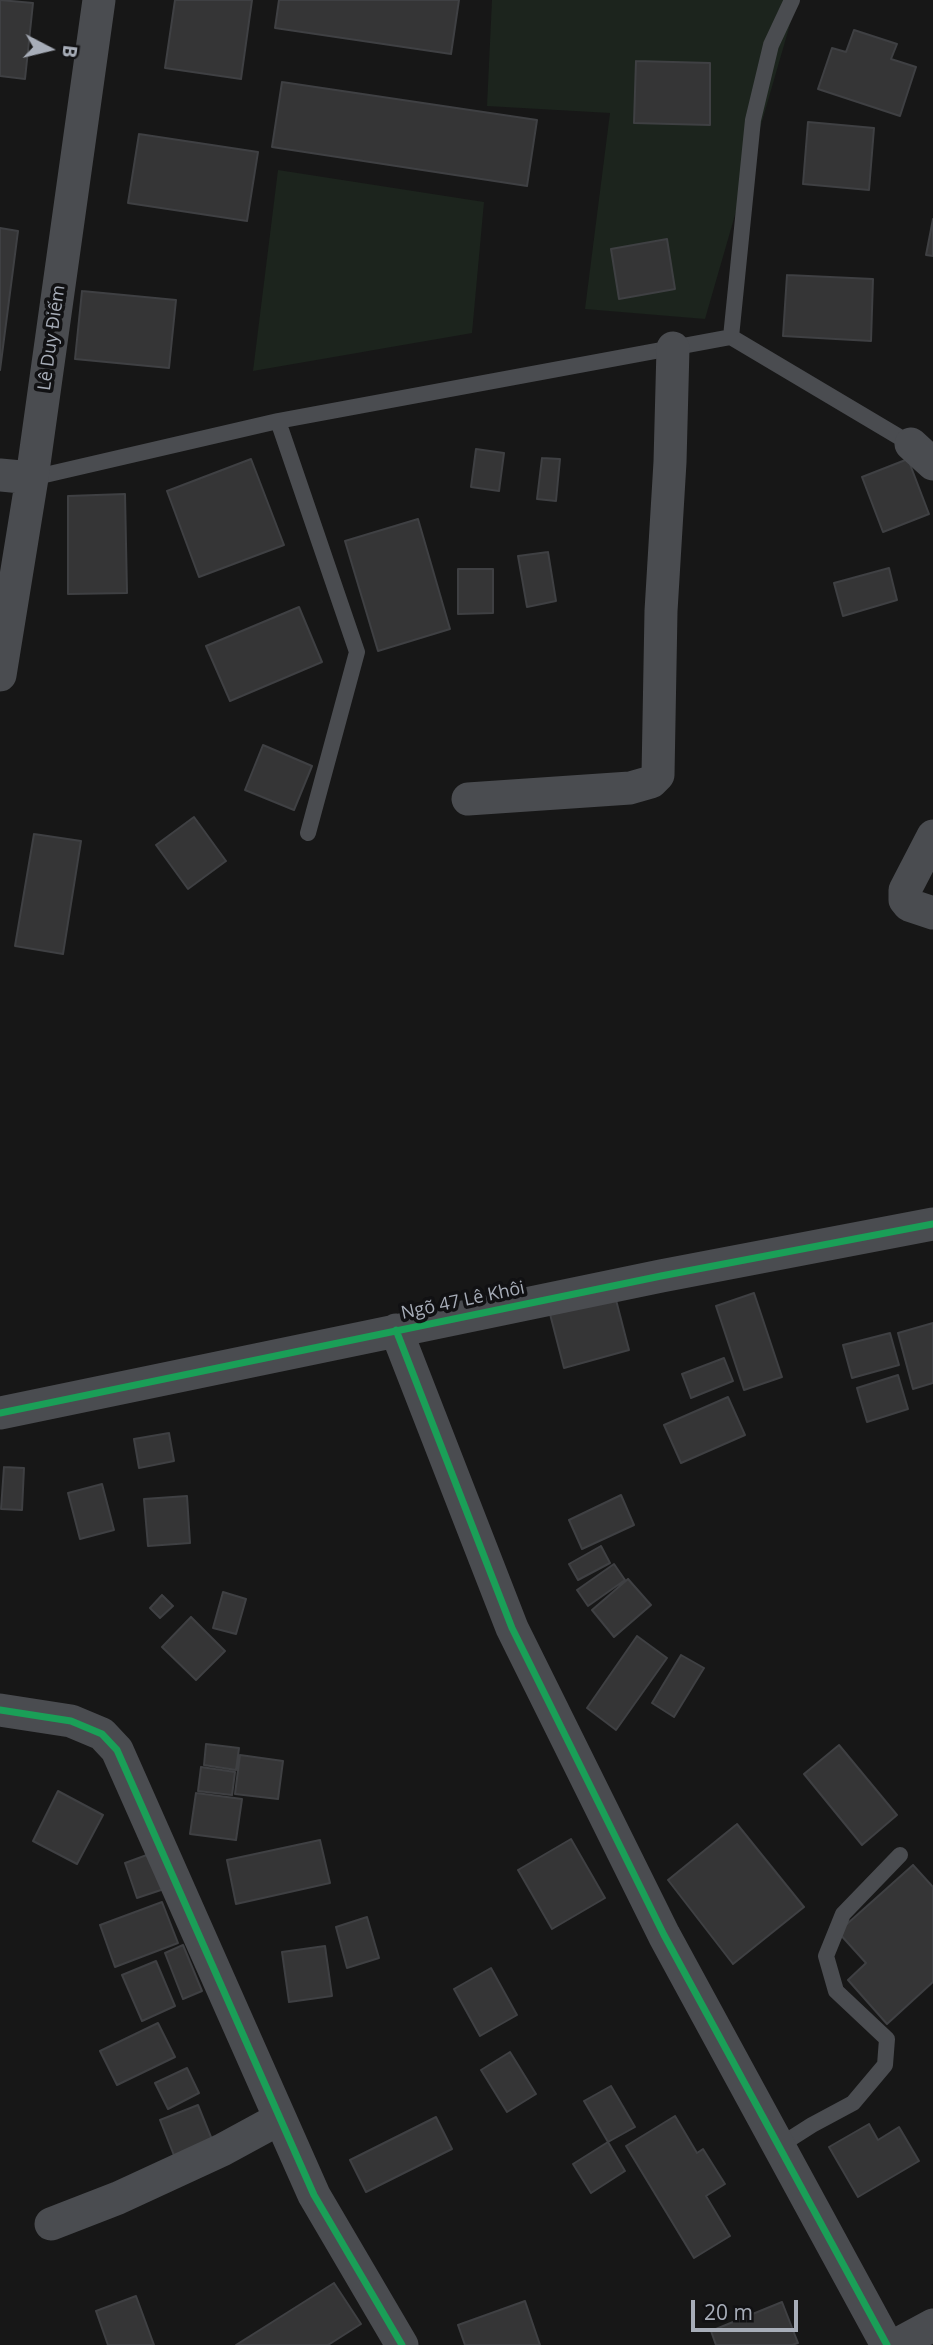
<!DOCTYPE html>
<meta charset="utf-8">
<style>
body{margin:0}
#map{position:relative;width:933px;height:2345px;overflow:hidden;background:#171717;font-family:"Open Sans",sans-serif}
canvas{display:block}
.north{position:absolute;left:14px;top:14px;width:70px;height:70px;-webkit-text-stroke:5px #111113;paint-order:stroke;rotate:97deg;font-size:19px;font-weight:700;line-height:28px;text-align:center;color:#a7adb8}
.north::after{content:'';display:block;margin:auto;width:24px;height:32px;background:#a7adb8;clip-path:polygon(50% 0,100% 100%,50% 72%,0 100%)}
.scale{position:absolute;left:691px;top:2300px;width:107px;height:32px;box-sizing:border-box;border:4px solid #a7adb8;border-top:0;padding-left:9px;font-size:21px;line-height:24px;white-space:nowrap;color:#a7adb8;-webkit-text-stroke:5px #111113;paint-order:stroke}
</style>
<div id="map">
<canvas width="933" height="2345"></canvas>
<div class="north">B</div>
<div class="scale">20 m</div>
</div>
<script>
const g = document.querySelector('canvas').getContext('2d');
g.lineJoin = 'round';
function fillPath(path, color) { g.fillStyle = color; g.fill(path, 'evenodd'); }
const toPath = rows => new Path2D(rows.map(r => 'M' + r).join(''));
function strokePath(path, color, width, dash) { g.strokeStyle = color; g.lineWidth = width; g.lineCap = dash ? 'butt' : 'round'; g.setLineDash(dash || []); g.stroke(path); }
function write(font, color, halo, rows, align = 'center') {
  g.font = font + ' "Open Sans",sans-serif'; g.lineWidth = 7; g.setLineDash([]); g.textBaseline = 'middle'; g.strokeStyle = halo; g.fillStyle = color; for (const [text, x, y, turn = 0] of rows) {
    g.save(); g.translate(x, y); g.rotate((+turn || 0) * Math.PI / 180); g.textAlign = isNaN(turn) ? turn : align; if (halo) g.strokeText(text, 0, 0); g.fillText(text, 0, 0); g.restore();
  }
}
const green = toPath([
 [492,0,797,0,705,319,585,309,610,113,487,106],
 [278,170,484,202,472,333,253,371]
]);
const building = toPath([
 [0,0,33,3,25,79,0,76,0,0],
 [175,0,252,0,241,79,165,68,175,0],
 [279,0,459,0,451,54,275,28,279,0],
 [854,30,897,44,891,59,916,67,900,116,818,89,832,48,846,52,854,30],
 [636,61,710,63,710,125,634,123,636,61],
 [282,82,537,120,527,186,272,147,282,82],
 [808,122,874,128,869,190,803,184,808,122],
 [139,134,258,152,247,221,128,203,139,134],
 [933,219,933,256,926,255,933,219],
 [0,228,18,231,0,370,0,228],
 [667,239,675,289,619,299,611,249,667,239],
 [787,275,873,279,871,341,783,336,787,275],
 [82,291,176,300,169,368,75,359,82,291],
 [476,449,504,453,499,491,471,487,476,449],
 [542,458,560,459,556,501,537,499,542,458],
 [251,459,284,545,199,577,167,491,251,459],
 [908,459,929,514,883,532,862,477,908,459],
 [125,494,127,593,68,594,68,496,125,494],
 [418,519,450,629,378,651,345,541,418,519],
 [548,552,556,601,527,607,518,556,548,552],
 [889,568,897,600,843,616,834,583,889,568],
 [458,569,493,569,493,613,458,614,458,569],
 [299,607,322,662,230,701,206,646,299,607],
 [263,745,312,766,294,810,245,790,263,745],
 [194,817,226,861,188,889,156,845,194,817],
 [34,834,81,841,63,954,15,946,34,834],
 [754,1293,782,1377,744,1390,716,1306,754,1293],
 [615,1296,629,1350,564,1368,550,1314,615,1296],
 [933,1323,933,1383,913,1389,898,1333,933,1323],
 [890,1333,899,1365,852,1378,843,1345,890,1333],
 [724,1358,733,1381,691,1398,682,1374,724,1358],
 [898,1375,908,1409,867,1422,857,1388,898,1375],
 [728,1397,745,1435,681,1463,664,1425,728,1397],
 [169,1433,174,1461,139,1468,134,1439,169,1433],
 [4,1467,24,1468,22,1510,1,1509,4,1467],
 [102,1484,114,1530,80,1539,68,1493,102,1484],
 [621,1495,634,1525,582,1549,569,1520,621,1495],
 [187,1496,190,1543,148,1546,144,1499,187,1496],
 [601,1546,610,1563,578,1580,569,1564,601,1546],
 [614,1564,625,1580,588,1606,577,1590,614,1564],
 [628,1579,651,1605,614,1637,592,1610,628,1579],
 [223,1592,246,1599,236,1634,213,1628,223,1592],
 [162,1595,173,1606,160,1618,150,1608,162,1595],
 [191,1617,225,1651,196,1680,162,1647,191,1617],
 [637,1636,667,1658,616,1730,587,1708,637,1636],
 [681,1655,704,1668,674,1717,652,1703,681,1655],
 [206,1744,239,1748,236,1770,204,1765,206,1744],
 [839,1745,897,1815,862,1845,804,1774,839,1745],
 [240,1755,283,1761,278,1799,235,1794,240,1755],
 [201,1767,235,1772,232,1795,198,1791,201,1767],
 [58,1791,103,1815,77,1864,33,1841,58,1791],
 [196,1793,242,1799,236,1840,190,1834,196,1793],
 [737,1824,804,1907,733,1964,668,1880,737,1824],
 [571,1839,605,1898,552,1929,518,1870,571,1839],
 [320,1840,330,1883,236,1904,227,1860,320,1840],
 [155,1852,167,1888,137,1898,125,1863,155,1852],
 [913,1865,933,1887,933,1982,887,2024,848,1980,866,1963,838,1932,913,1865],
 [162,1902,178,1943,115,1967,100,1925,162,1902],
 [367,1917,379,1958,347,1968,336,1927,367,1917],
 [183,1945,202,1991,183,1999,165,1953,183,1945],
 [325,1946,332,1996,289,2002,282,1952,325,1946],
 [156,1961,175,2006,142,2021,122,1975,156,1961],
 [491,1968,517,2015,480,2036,454,1989,491,1968],
 [158,2023,175,2057,117,2085,100,2051,158,2023],
 [510,2052,536,2094,507,2112,481,2070,510,2052],
 [187,2068,199,2093,168,2109,155,2083,187,2068],
 [611,2086,635,2127,608,2142,584,2101,611,2086],
 [198,2105,215,2147,177,2163,160,2120,198,2105],
 [675,2116,697,2153,703,2149,725,2184,706,2196,730,2236,694,2258,626,2146,675,2116],
 [436,2117,452,2149,366,2192,350,2160,436,2117],
 [869,2124,878,2140,899,2127,919,2161,858,2197,829,2147,869,2124],
 [608,2142,625,2171,591,2193,573,2164,608,2142],
 [334,2283,361,2324,328,2345,236,2345,334,2283],
 [136,2296,154,2345,108,2345,96,2311,136,2296],
 [525,2301,540,2345,465,2345,458,2325,525,2301],
 [782,2302,798,2343,792,2345,716,2345,711,2331,782,2302]
]);
const lane = toPath([
 [731,337,753,120,771,45,792,0],
 [278,421,357,652,308,833],
 [32,478,278,421,731,337,911,444],
 [779,2146,812,2125,853,2103,885,2065,887,2039,836,1991,826,1956,843,1914,900,1855]
]);
const street = toPath([
 [911,444,933,464],
 [0,475,32,478],
 [0,675,32,478,99,0],
 [468,799,630,788,651,782,658,775,661,611,670,462,673,348],
 [933,836,905,890,905,900,909,905,933,913],
 [396,1330,512,1628,664,1935,887,2345],
 [0,1413,661,1276,933,1224],
 [0,1710,71,1721,102,1734,117,1750,314,2195,402,2345],
 [51,2224,118,2198,222,2150,279,2119],
 [896,2345,933,2325]
]);
const cycleway = toPath([
 [396,1330,512,1628,664,1935,887,2345],
 [0,1413,661,1276,933,1224],
 [0,1710,71,1721,102,1734,117,1750,314,2195,402,2345]
]);
const streetNames = [
 ["Lê Duy Điếm",52,338,-82],
 ["Ngõ 47 Lê Khôi",463,1301,-12]
];
fillPath(green, '#1c241d');
fillPath(building, '#353536');
strokePath(building, '#3f4043', 2);
strokePath(lane, '#4a4c50', 16);
strokePath(street, '#4a4c50', 33);
strokePath(cycleway, '#1a9f57', 7);
write('18px', '#a7adb8', '#111113', streetNames);
</script>
